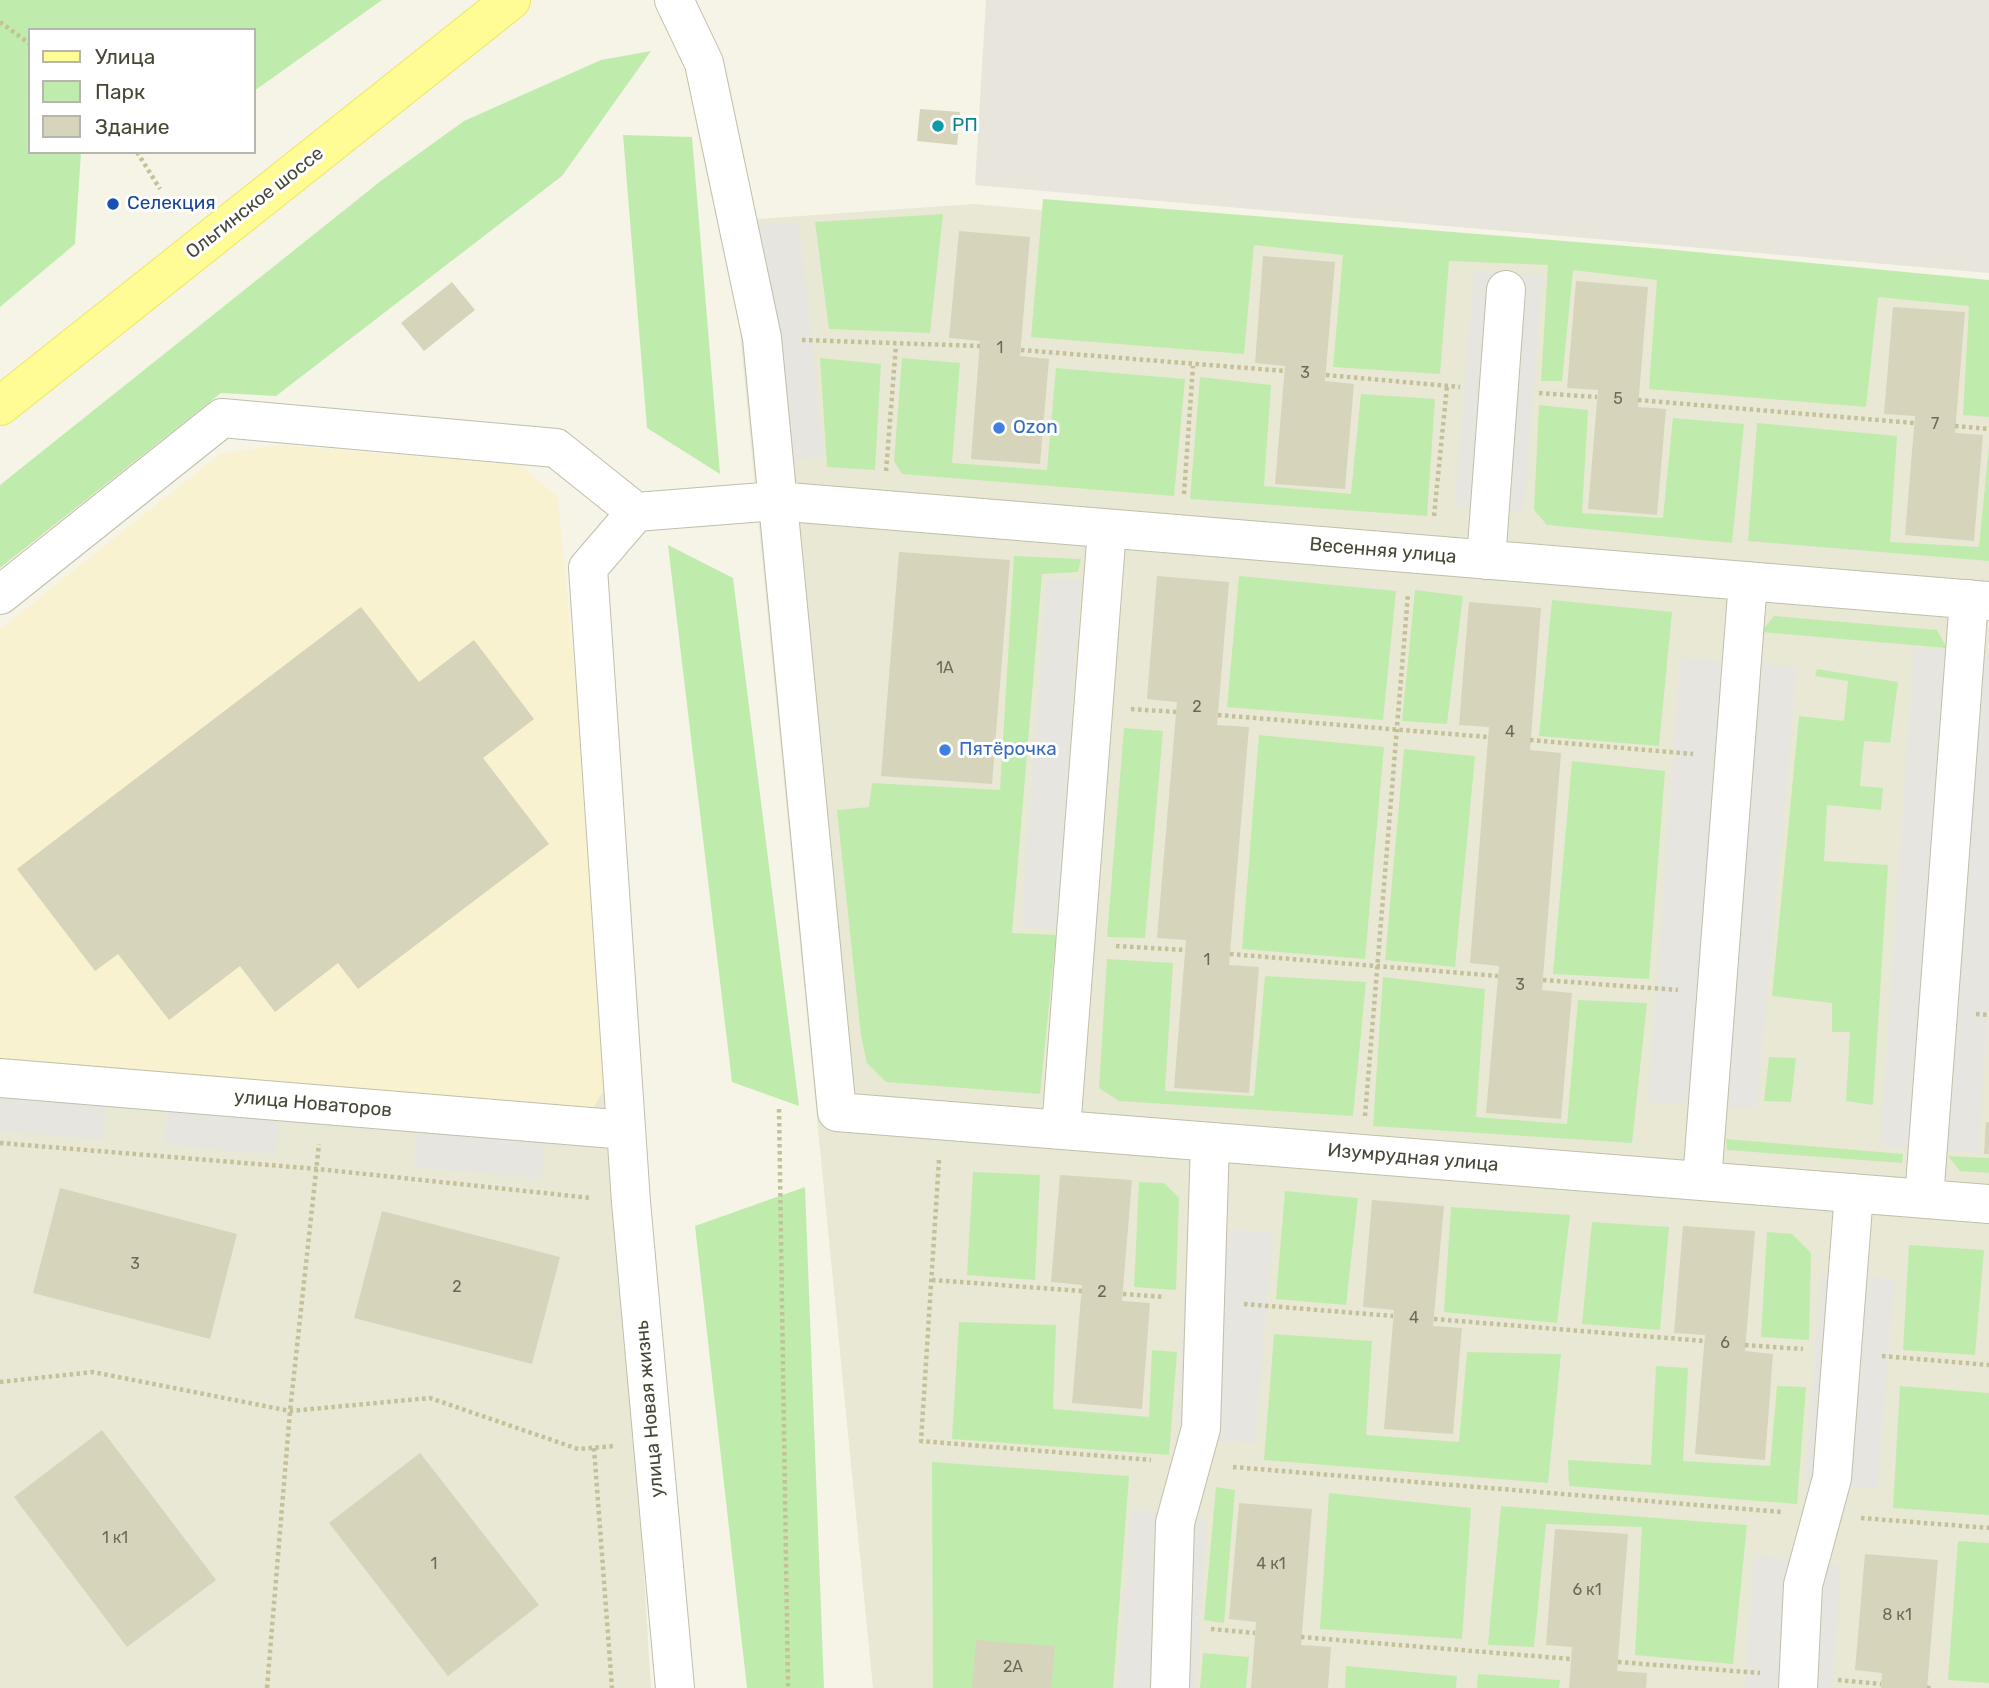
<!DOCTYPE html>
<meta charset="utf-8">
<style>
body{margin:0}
#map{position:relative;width:1989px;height:1688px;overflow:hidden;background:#f5f4e7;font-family:Rubik,sans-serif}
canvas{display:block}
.legend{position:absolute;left:28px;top:28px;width:228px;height:126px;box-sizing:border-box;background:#fff;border:2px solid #b6b5ae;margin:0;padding:9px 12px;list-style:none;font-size:21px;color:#484635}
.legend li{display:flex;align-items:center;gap:14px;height:35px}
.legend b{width:35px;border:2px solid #b6b5ae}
</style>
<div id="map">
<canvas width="1989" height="1688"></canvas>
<ul class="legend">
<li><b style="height:9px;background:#fffc96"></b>Улица</li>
<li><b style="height:19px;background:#bfecad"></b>Парк</li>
<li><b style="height:19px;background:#d7d4bc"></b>Здание</li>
</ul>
</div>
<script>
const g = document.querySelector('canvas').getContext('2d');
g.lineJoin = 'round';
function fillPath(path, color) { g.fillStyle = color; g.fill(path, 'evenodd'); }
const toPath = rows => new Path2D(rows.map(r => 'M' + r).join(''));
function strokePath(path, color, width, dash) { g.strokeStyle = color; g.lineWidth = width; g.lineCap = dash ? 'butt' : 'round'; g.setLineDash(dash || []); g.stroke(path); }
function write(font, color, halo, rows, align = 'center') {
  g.font = font + ' Rubik,sans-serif'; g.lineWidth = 6; g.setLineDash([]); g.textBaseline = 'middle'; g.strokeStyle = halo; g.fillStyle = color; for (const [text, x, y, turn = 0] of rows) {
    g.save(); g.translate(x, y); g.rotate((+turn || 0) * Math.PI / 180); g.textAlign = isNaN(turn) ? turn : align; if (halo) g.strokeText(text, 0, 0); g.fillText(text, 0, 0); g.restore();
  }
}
const residential = toPath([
 [974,204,1989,296,1989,1688,873,1688,729,221],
 [0,1063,613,1077,651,1688,0,1688]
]);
const commercial = toPath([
 [281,445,520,465,558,497,613,1077,590,1112,0,1063,0,629,220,454]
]);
const industrial = toPath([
 [986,0,1989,0,1989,273,975,185]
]);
const green = toPath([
 [0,0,382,0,254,91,254,30,30,30,30,152,81,152,75,244,0,307],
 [651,51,562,176,276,396,221,393,0,568,0,485,382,180,464,121,601,60],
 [623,135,692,137,720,474,647,428],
 [1043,199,1664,249,1989,280,1989,417,1963,415,1969,306,1878,297,1866,407,1649,389,1657,280,1573,270,1562,381,1541,381,1548,265,1449,261,1440,374,1333,367,1343,255,1254,245,1244,354,1031,337],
 [943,214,930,333,829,329,815,222],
 [820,358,881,364,875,470,827,467],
 [902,358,960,363,952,463,1047,470,1056,368,1185,379,1174,496,902,474,894,461],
 [1200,377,1271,385,1264,486,1351,494,1361,394,1435,399,1427,516,1190,499],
 [1539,405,1588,410,1582,513,1663,518,1673,418,1744,424,1732,543,1547,525,1534,510],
 [1757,423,1897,436,1890,542,1979,547,1989,445,1989,561,1748,541],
 [668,545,733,578,799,1106,732,1082],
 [1014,556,1081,559,1078,572,1042,574,1012,933,1056,935,1040,1094,886,1082,867,1063,861,1036,837,810,869,807,872,783,1000,790],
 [1239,576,1396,591,1383,720,1227,707],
 [1415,590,1463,596,1447,724,1402,721],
 [1552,600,1672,612,1659,746,1539,736],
 [1774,616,1937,630,1947,648,1761,632],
 [1817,669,1898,682,1890,743,1864,741,1860,786,1883,788,1881,810,1827,805,1824,861,1888,865,1873,1105,1846,1101,1850,1032,1832,1032,1832,1003,1772,996,1799,716,1844,721,1848,681,1815,676],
 [1124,728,1163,731,1145,938,1107,937],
 [1259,735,1384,747,1365,959,1242,949],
 [1404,749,1475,756,1455,967,1385,960],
 [1572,761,1665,771,1649,979,1553,974],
 [1107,959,1173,963,1165,1091,1254,1096,1265,976,1366,982,1353,1116,1119,1101,1099,1088],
 [1383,977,1485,989,1476,1117,1567,1124,1578,1000,1647,1003,1632,1143,1373,1126],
 [1769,1057,1796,1058,1791,1102,1764,1101],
 [1726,1139,1903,1154,1902,1163,1727,1150],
 [1948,1156,1989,1158,1989,1173,1960,1171],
 [973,1172,1040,1175,1035,1280,967,1275],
 [1139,1182,1164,1183,1179,1198,1176,1290,1134,1287],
 [805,1187,824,1688,747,1688,695,1226],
 [1285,1191,1358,1198,1346,1305,1276,1299],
 [1451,1207,1570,1215,1557,1323,1444,1312],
 [1592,1222,1669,1227,1660,1330,1582,1324],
 [1767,1232,1792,1234,1811,1253,1809,1340,1761,1337],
 [1909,1245,1984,1250,1975,1355,1903,1350],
 [959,1322,1056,1325,1053,1409,1149,1417,1152,1350,1177,1352,1169,1455,952,1439],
 [1274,1334,1372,1341,1366,1435,1459,1442,1467,1352,1561,1354,1548,1483,1264,1460],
 [1656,1366,1688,1368,1683,1461,1770,1466,1777,1386,1806,1387,1797,1504,1569,1486,1568,1460,1651,1465],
 [1900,1386,1989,1393,1989,1515,1893,1508],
 [932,1462,1129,1476,1113,1688,933,1688],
 [1216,1487,1235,1490,1224,1623,1204,1620],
 [1329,1493,1471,1508,1462,1639,1320,1629],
 [1501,1506,1747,1525,1733,1664,1635,1655,1642,1527,1546,1524,1534,1647,1488,1645],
 [1958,1541,1989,1543,1989,1683,1948,1680],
 [1203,1653,1249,1657,1246,1688,1200,1688],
 [1346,1666,1457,1676,1456,1688,1345,1688],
 [1478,1674,1560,1680,1559,1688,1477,1688]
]);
const parking = toPath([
 [799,222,824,458,788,459,759,226],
 [1474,270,1543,275,1523,511,1455,505],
 [1047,579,1081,580,1057,929,1021,927],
 [1914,648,1989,655,1989,1005,1978,1153,1880,1146],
 [1680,658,1797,667,1757,1109,1648,1103],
 [0,1096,106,1105,103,1140,0,1131],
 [168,1108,279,1119,276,1155,164,1144],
 [417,1128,545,1140,541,1178,414,1167],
 [1189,1226,1273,1233,1255,1443,1176,1439],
 [1821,1272,1895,1279,1877,1488,1805,1483],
 [1131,1509,1207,1518,1196,1688,1118,1688],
 [1754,1555,1841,1565,1832,1688,1745,1688]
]);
const building = toPath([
 [920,109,960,112,957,145,917,141],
 [959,231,1030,237,1020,356,1049,359,1040,464,971,459,980,341,949,338],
 [1263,256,1335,262,1325,381,1354,384,1345,489,1275,484,1285,366,1255,363],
 [1576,281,1648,287,1638,407,1666,409,1657,515,1588,509,1598,390,1567,388],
 [452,282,475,310,424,351,401,323],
 [1893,307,1965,312,1955,433,1983,435,1974,541,1905,535,1915,416,1884,414],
 [899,552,1010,560,992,784,881,776],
 [1157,576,1229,582,1217,725,1249,727,1229,965,1259,967,1249,1093,1174,1088,1186,940,1157,938,1177,702,1147,699],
 [1469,602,1541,608,1530,750,1561,753,1542,990,1572,993,1561,1119,1486,1113,1499,966,1470,963,1489,727,1459,725],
 [361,607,419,682,474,640,534,719,483,758,549,844,358,989,338,963,275,1012,240,966,169,1020,118,954,95,971,17,869],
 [1986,1122,1989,1122,1989,1154,1984,1154],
 [1060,1175,1132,1180,1122,1301,1150,1303,1142,1409,1072,1403,1082,1285,1051,1282],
 [60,1188,237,1234,210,1339,33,1293],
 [1372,1200,1444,1206,1433,1326,1462,1328,1453,1434,1384,1429,1394,1310,1363,1307],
 [382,1211,560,1257,532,1364,354,1318],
 [1683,1226,1755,1231,1745,1351,1773,1354,1765,1460,1695,1454,1705,1335,1674,1333],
 [102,1430,216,1580,127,1647,14,1497],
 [420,1453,539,1605,448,1676,329,1523],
 [1239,1503,1312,1509,1301,1645,1331,1647,1328,1688,1251,1688,1256,1622,1229,1619],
 [1555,1529,1628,1534,1617,1671,1647,1673,1646,1688,1569,1688,1572,1647,1546,1645],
 [1865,1554,1938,1560,1927,1688,1881,1688,1882,1673,1855,1670],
 [976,1640,1055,1646,1051,1688,972,1688]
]);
const path = toPath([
 [0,22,30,44],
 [137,152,160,189],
 [802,340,980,346],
 [1021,350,1285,371],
 [1326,375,1460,387],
 [1539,393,1597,397],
 [1638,400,1914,423],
 [1955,426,1989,429],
 [886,471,896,345],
 [1184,494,1193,366],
 [1434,516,1447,386],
 [1131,709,1176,712],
 [1218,715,1488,737],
 [1530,740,1693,754],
 [1116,946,1185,950],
 [1230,954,1498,976],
 [1543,980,1678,990],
 [1976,1014,1989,1015],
 [779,1109,788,1688],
 [1365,1116,1408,594],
 [0,1143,318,1169,591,1198],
 [939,1160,921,1441,1151,1460],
 [932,1280,1082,1291],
 [1123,1294,1165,1297],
 [1244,1304,1393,1316],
 [1434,1319,1704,1341],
 [1745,1345,1803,1349],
 [1882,1356,1989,1365],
 [0,1382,93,1372,290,1411,430,1398,578,1449,614,1446],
 [594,1448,612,1688],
 [1233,1467,1782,1512],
 [1861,1518,1989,1528],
 [1211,1629,1255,1633],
 [1301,1637,1571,1659],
 [1618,1662,1760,1673],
 [1838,1680,1881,1684],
 [267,1688,290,1411,319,1144],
 [1927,1688,1932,1688]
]);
const minor = toPath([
 [674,0,704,63,762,338,837,1112,1989,1204],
 [1486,560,1506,290],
 [0,595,222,418,556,448,636,512],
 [0,1078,626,1130],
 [1061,1129,1107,529],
 [1702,1181,1748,581],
 [1924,1199,1969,599],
 [675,1688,631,1202,588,568,636,512,776,501,1989,601],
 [1170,1688,1175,1523,1201,1428,1210,1142],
 [1798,1688,1803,1585,1832,1478,1854,1193]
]);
const major = toPath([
 [0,406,511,0]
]);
const markers = [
 [938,126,7,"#0f9aa8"],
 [113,204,7,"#1a4fb4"],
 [999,428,7,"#3f7fe0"],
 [945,750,7,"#3f7fe0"]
];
const numberNames = [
 ["1",1000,348],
 ["3",1305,373],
 ["5",1618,399],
 ["7",1935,424],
 ["1А",945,668],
 ["2",1197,707],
 ["4",1510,732],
 ["1",1207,960],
 ["3",1520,985],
 ["3",135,1264],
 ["2",457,1287],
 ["2",1102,1292],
 ["4",1414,1318],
 ["6",1725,1343],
 ["1 к1",115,1538],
 ["1",434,1564],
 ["4 к1",1271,1564],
 ["6 к1",1587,1590],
 ["8 к1",1897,1615],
 ["2А",1013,1667]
];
const cultureNames = [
 ["РП",952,126]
];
const streetNames = [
 ["Ольгинское шоссе",255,203,-38],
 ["Весенняя улица",1383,551,5],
 ["улица Новаторов",313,1104,5],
 ["Изумрудная улица",1413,1158,5],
 ["улица Новая жизнь",650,1409,-95]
];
const transitNames = [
 ["Селекция",127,204]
];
const shopNames = [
 ["Ozon",1013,428],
 ["Пятёрочка",959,750]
];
fillPath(residential, '#e9e8d5');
fillPath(commercial, '#f8f2d1');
fillPath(industrial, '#e7e5dc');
fillPath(green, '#bfecad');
fillPath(parking, '#e6e5df');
fillPath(building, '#d7d4bc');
strokePath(minor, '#c1bfa9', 40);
strokePath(major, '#ece75e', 40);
strokePath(path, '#c4c099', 4.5, [3.5, 3.5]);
strokePath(minor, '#fff', 38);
strokePath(major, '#fffc96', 38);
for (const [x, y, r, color] of markers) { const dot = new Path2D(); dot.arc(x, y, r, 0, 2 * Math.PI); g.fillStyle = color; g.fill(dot); strokePath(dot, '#fff', 2.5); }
write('16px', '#6c6a57', null, numberNames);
write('19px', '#0d838f', '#fff', cultureNames, 'left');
write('19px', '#484635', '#fff', streetNames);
write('19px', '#164399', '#fff', transitNames, 'left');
write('19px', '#366cbe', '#fff', shopNames, 'left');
</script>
